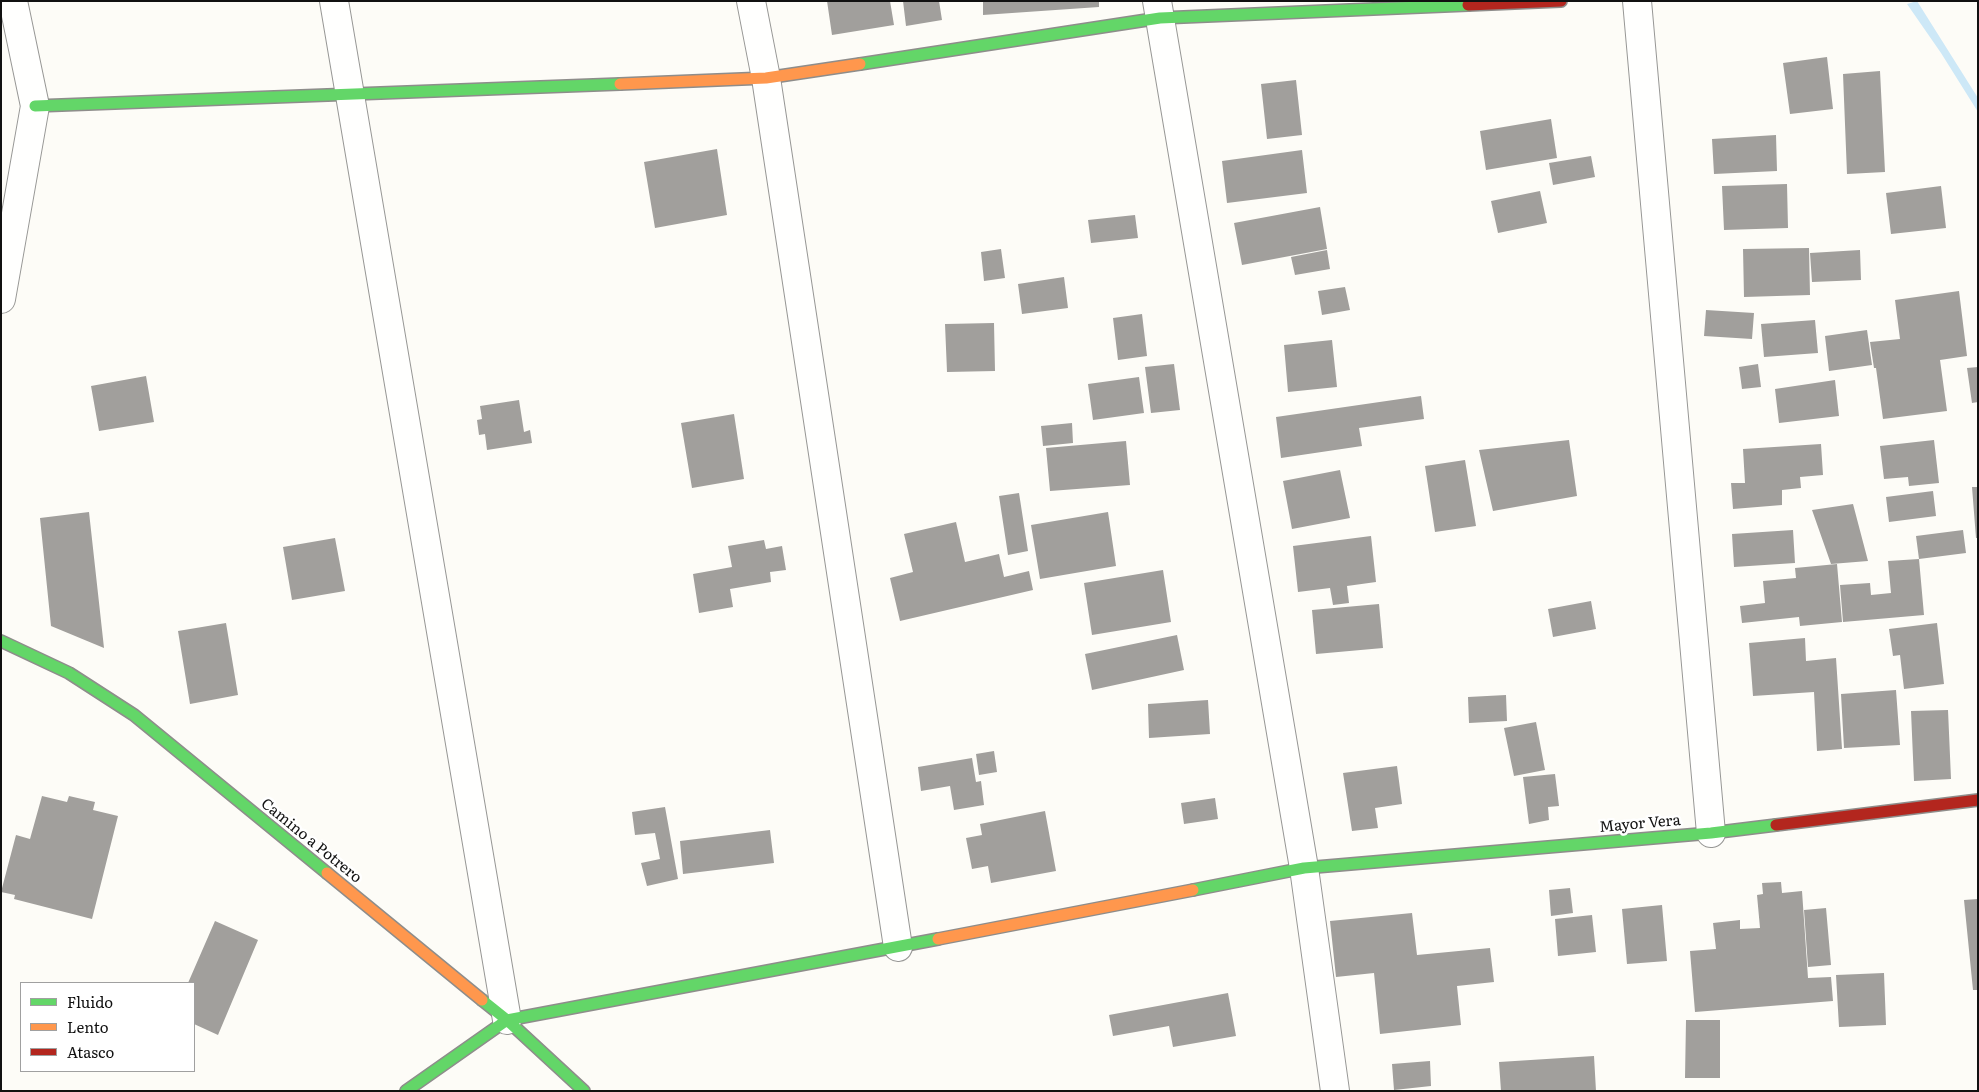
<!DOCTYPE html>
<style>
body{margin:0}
#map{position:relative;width:1979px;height:1092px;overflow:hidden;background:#fdfcf7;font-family:Literata,serif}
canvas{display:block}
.frame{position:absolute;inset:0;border:2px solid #111;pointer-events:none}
.legend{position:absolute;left:20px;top:982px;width:175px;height:90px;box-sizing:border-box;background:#fff;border:1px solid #a0a0a0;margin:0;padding:6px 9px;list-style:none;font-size:15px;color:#111}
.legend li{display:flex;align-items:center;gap:10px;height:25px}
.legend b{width:25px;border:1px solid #a0a0a0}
</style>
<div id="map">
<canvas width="1979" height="1092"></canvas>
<div class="frame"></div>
<ul class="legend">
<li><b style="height:6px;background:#63d668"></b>Fluido</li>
<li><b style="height:6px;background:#ff974d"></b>Lento</li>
<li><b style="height:6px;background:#b3261e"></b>Atasco</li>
</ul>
</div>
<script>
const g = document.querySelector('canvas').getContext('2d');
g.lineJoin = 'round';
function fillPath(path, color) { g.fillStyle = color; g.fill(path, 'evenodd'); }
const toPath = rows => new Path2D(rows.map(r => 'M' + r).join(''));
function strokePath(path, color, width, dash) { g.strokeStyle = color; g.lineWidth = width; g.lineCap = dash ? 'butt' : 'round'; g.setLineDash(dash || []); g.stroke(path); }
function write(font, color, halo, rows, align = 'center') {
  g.font = font + ' Literata,serif'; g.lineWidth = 5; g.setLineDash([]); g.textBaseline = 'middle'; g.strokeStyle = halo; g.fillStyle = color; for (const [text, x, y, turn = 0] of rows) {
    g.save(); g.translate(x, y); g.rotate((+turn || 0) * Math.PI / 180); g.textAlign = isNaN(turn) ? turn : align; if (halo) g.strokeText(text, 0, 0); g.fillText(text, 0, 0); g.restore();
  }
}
const water = toPath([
 [1917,1,1978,98,1978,112,1941,53,1907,4]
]);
const building = toPath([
 [827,1,890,1,894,25,832,35],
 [903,1,939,1,942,20,906,26],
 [983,1,1099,1,1099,7,983,15],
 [1827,57,1833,109,1790,114,1783,63],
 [1880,71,1885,172,1847,174,1843,74],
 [1296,80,1302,135,1267,139,1261,84],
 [1551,119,1557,158,1486,170,1480,131],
 [1776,135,1777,171,1714,174,1712,139],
 [717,149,727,215,655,228,644,162],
 [1302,150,1307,193,1227,203,1222,161],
 [1591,156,1595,177,1553,185,1549,163],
 [1787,184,1788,228,1724,230,1722,186],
 [1941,186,1946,228,1891,234,1886,193],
 [1540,191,1547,223,1498,233,1491,201],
 [1320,207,1327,249,1242,265,1234,223],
 [1135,215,1138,238,1091,243,1088,220],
 [1809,248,1810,295,1744,297,1743,249],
 [1001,249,1005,278,984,281,981,252],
 [1327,250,1330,269,1295,275,1291,257],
 [1860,250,1861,280,1812,282,1810,253],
 [1064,277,1068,308,1022,314,1018,284],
 [1345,287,1350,310,1322,315,1318,291],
 [1959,291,1967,356,1940,360,1947,411,1883,419,1876,368,1874,368,1870,342,1900,339,1895,300],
 [1706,310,1754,313,1752,339,1704,336],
 [1142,314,1147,356,1118,360,1113,318],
 [1815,320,1818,353,1764,357,1761,324],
 [994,323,995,371,947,372,945,324],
 [1867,330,1872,365,1829,371,1825,336],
 [1332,340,1337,387,1288,392,1284,345],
 [1174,364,1180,410,1151,413,1145,367],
 [1758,364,1761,387,1742,389,1739,367],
 [1978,367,1978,402,1972,403,1967,368],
 [146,376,154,422,99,431,91,386],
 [1139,377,1144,413,1093,420,1088,384],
 [1835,380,1839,416,1779,423,1775,389],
 [1421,396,1424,419,1359,428,1362,446,1281,458,1276,417],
 [519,400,524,432,530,430,532,443,487,450,485,434,479,435,477,420,482,419,480,406],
 [734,414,744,479,692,488,681,423],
 [1072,423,1073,443,1043,446,1041,426],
 [1569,440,1577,496,1493,511,1479,450],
 [1934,440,1939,483,1909,486,1908,477,1884,479,1880,446],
 [1126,441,1130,485,1050,491,1046,448],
 [1821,444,1823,475,1800,477,1801,488,1782,490,1782,505,1733,509,1731,483,1745,483,1743,449],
 [1465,460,1476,526,1435,532,1425,466],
 [1340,470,1350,518,1292,529,1283,481],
 [1972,487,1978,487,1978,538,1976,538],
 [1933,491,1936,516,1889,522,1886,497],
 [1019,493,1028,551,1008,555,999,496],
 [1853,504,1868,561,1831,564,1812,510],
 [89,512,104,648,51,626,40,518],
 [1108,512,1116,566,1040,579,1031,525],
 [956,522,965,562,999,554,1004,577,1029,571,1033,590,900,621,890,578,913,572,904,534],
 [1793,530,1795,563,1734,567,1732,534],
 [1963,530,1966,553,1919,559,1916,536],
 [1371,536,1376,582,1347,586,1349,603,1333,605,1330,588,1298,592,1293,546],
 [335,538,345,591,292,600,283,547],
 [764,540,766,549,782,546,786,570,770,572,771,582,730,589,733,607,699,613,693,574,732,567,728,546],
 [1919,559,1924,615,1843,622,1840,585,1870,583,1871,595,1891,593,1888,561],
 [1837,564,1842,622,1800,626,1799,617,1742,623,1740,606,1765,603,1763,581,1796,578,1795,568],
 [1163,570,1171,622,1092,635,1084,583],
 [1591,601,1596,629,1553,637,1548,609],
 [1379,604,1383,648,1316,654,1312,610],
 [226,623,238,695,190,704,178,631],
 [1937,623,1944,684,1904,689,1900,655,1893,656,1889,629],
 [1177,635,1184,670,1092,690,1085,654],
 [1805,638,1806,661,1836,658,1842,749,1817,751,1814,692,1753,696,1749,643],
 [1896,690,1900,745,1844,748,1841,694],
 [1506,695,1507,721,1469,723,1468,697],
 [1208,700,1210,734,1149,738,1148,704],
 [1948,710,1951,779,1914,781,1911,711],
 [1536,722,1545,770,1514,776,1504,728],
 [994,751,997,772,979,775,976,754],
 [972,758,976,782,981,781,984,805,954,810,950,786,921,791,918,767],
 [1397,766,1402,804,1375,808,1378,828,1352,831,1343,773],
 [1555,774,1559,806,1548,807,1549,820,1529,824,1523,777],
 [42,796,67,802,69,796,95,802,93,810,118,816,92,919,14,899,15,895,1,892,16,835,30,839],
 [1215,798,1218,819,1184,824,1181,803],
 [665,807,678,879,647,886,641,863,660,859,655,833,635,835,632,812],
 [1045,811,1056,871,991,883,988,866,972,869,966,838,982,835,980,824],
 [770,830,774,863,683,874,680,841],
 [1781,882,1782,893,1802,891,1808,978,1831,977,1833,1001,1695,1012,1690,951,1716,949,1713,923,1740,920,1740,929,1760,928,1757,895,1763,894,1762,883],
 [1570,888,1573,913,1551,916,1549,890],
 [1978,899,1978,990,1973,990,1964,900],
 [1662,905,1667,961,1627,964,1622,909],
 [1826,908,1831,965,1808,967,1804,910],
 [1412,913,1417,955,1490,948,1494,982,1457,986,1461,1025,1380,1034,1374,973,1336,977,1330,921],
 [1592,915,1596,952,1558,956,1555,919],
 [215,921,258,940,218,1035,194,1024,194,983,188,983],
 [1884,973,1886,1025,1839,1027,1836,975],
 [1228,993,1236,1036,1173,1047,1169,1026,1113,1036,1109,1015],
 [1686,1020,1720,1020,1720,1078,1685,1078],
 [1594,1056,1596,1091,1501,1091,1499,1062],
 [1430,1061,1431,1086,1394,1090,1392,1064]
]);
const street = toPath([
 [334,1,507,1020],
 [751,1,766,78,898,947],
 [1157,1,1304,868,1335,1091],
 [1637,1,1711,833],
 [1,299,35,106,13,1]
]);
const fast = toPath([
 [860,64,1160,18,1468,5],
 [35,106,620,84],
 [1,641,69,673,134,715,327,873],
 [1193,890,1304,868,1711,833,1776,825],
 [482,1000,507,1020,584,1091],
 [406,1091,507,1020,938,939]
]);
const slow = toPath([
 [620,84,766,78,860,64],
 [327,873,482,1000],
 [938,939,1193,890]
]);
const jam = toPath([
 [1468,5,1561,1],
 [1776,825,1978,800]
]);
const streetNames = [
 ["Mayor Vera",1640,824,-5],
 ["Camino a Potrero",311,841,39]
];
fillPath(water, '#cde8f7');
fillPath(building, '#a19f9c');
strokePath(street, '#979795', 30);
strokePath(fast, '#8e8d8b', 14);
strokePath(slow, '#8e8d8b', 14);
strokePath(jam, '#8e8d8b', 14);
strokePath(street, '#fffffe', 28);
strokePath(fast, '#63d668', 11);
strokePath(slow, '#ff974d', 11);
strokePath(jam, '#b3261e', 11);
write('15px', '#111', '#fff', streetNames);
</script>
